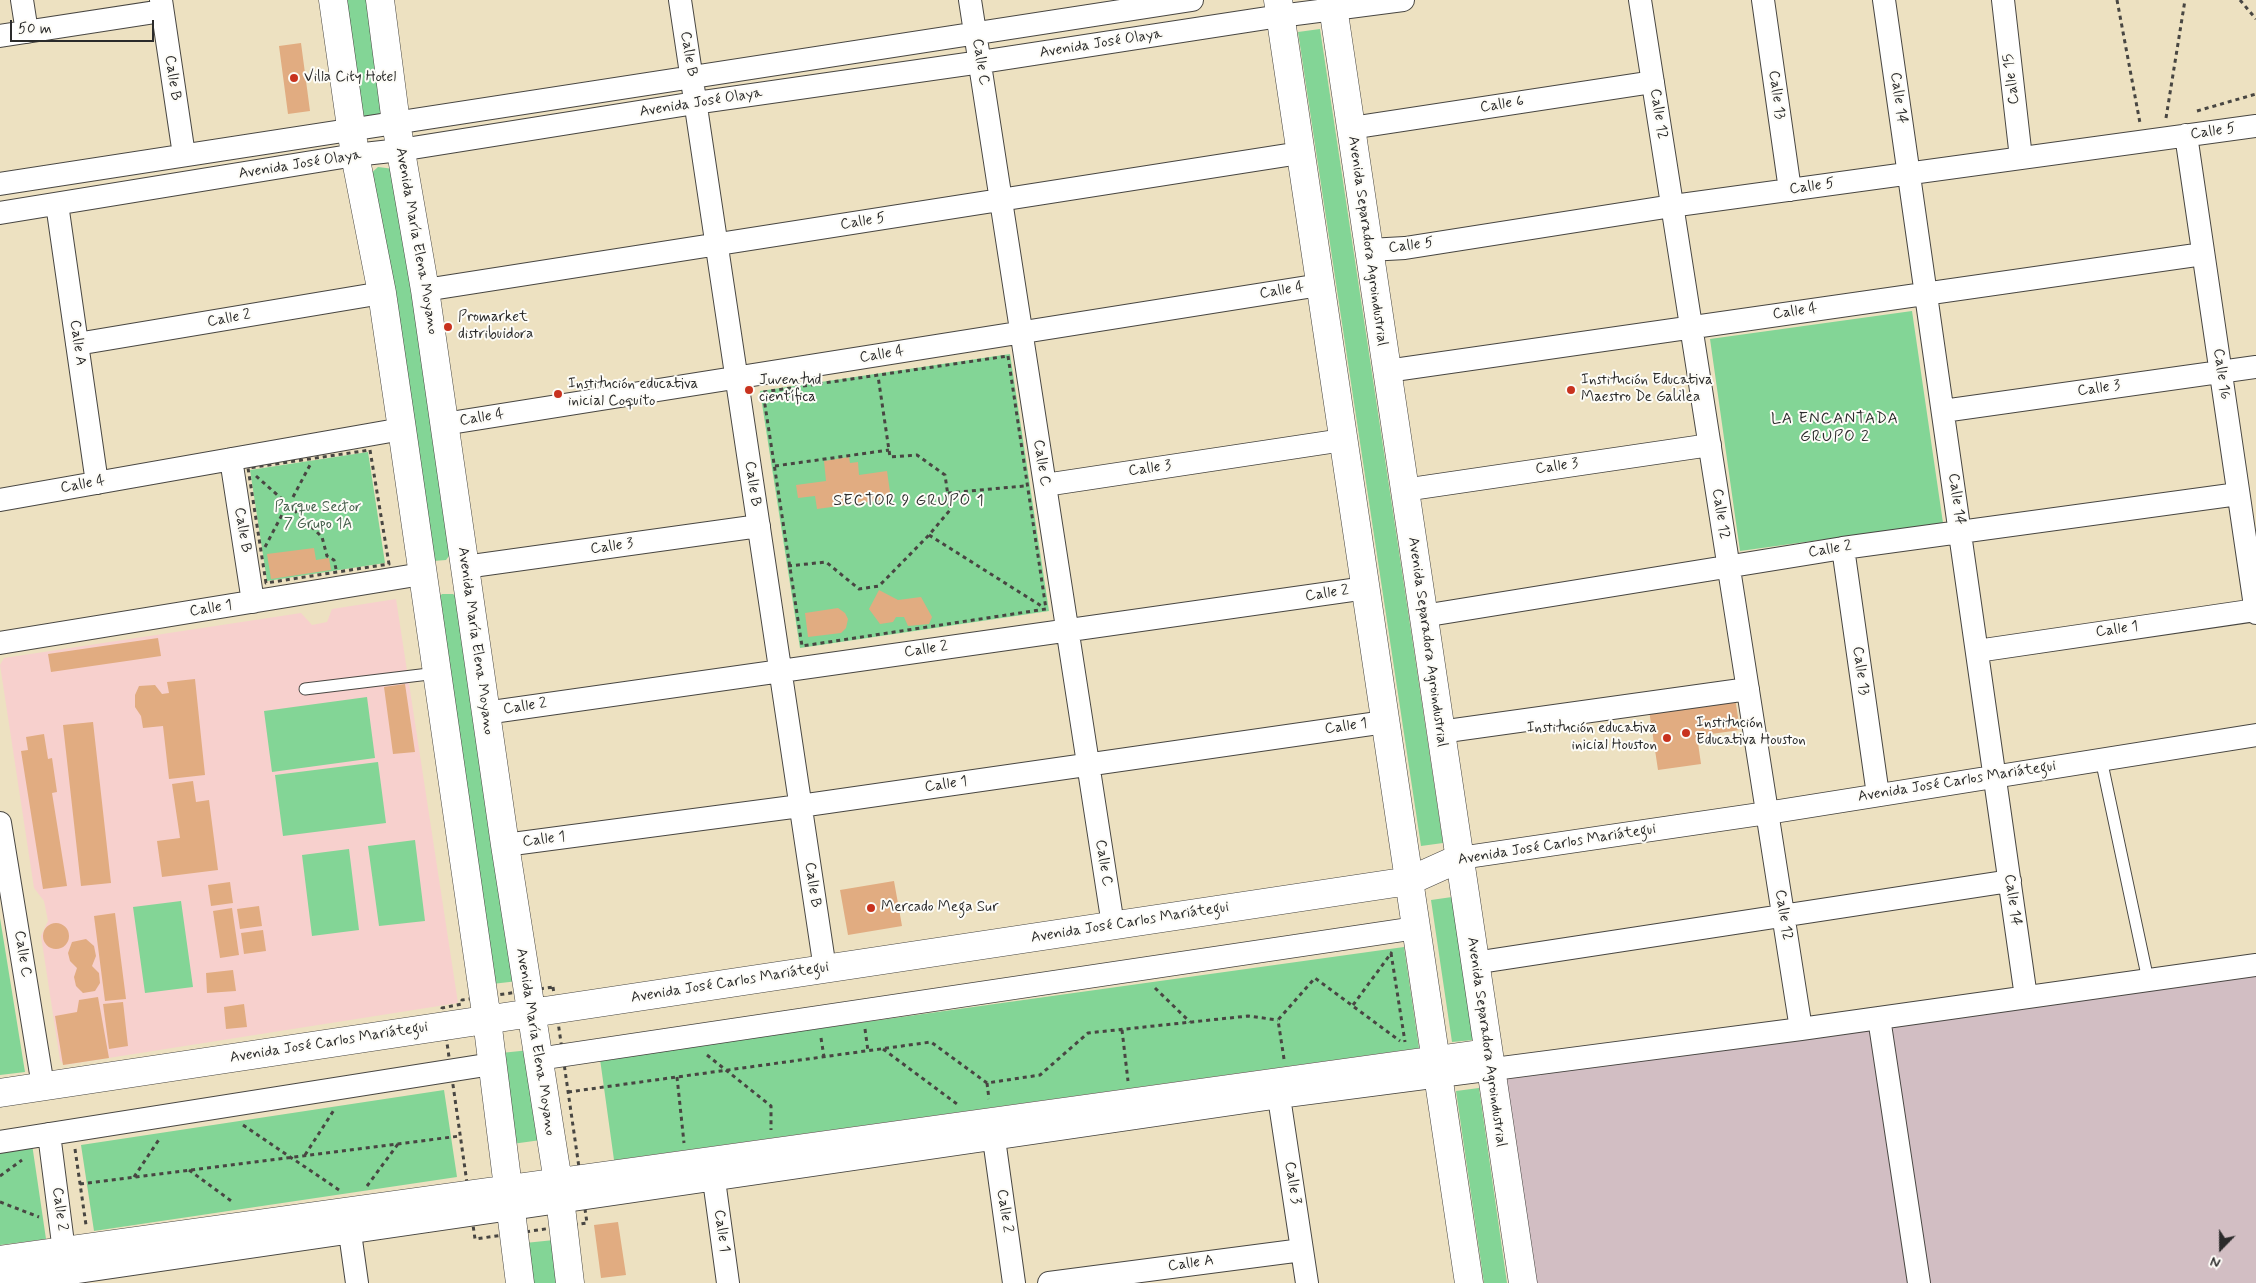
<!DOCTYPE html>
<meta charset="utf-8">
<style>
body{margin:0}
#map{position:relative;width:2256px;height:1283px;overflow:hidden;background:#ede1c1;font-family:Mynerve,sans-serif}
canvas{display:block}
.north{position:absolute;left:2196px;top:1223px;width:50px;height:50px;-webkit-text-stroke:4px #fdfcf7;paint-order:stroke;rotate:202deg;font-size:14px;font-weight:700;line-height:20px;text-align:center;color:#2b2b2b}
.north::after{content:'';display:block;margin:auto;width:18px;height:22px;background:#2b2b2b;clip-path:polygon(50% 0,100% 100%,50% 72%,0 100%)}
.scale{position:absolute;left:10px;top:20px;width:144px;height:22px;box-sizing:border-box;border:2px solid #2b2b2b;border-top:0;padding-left:6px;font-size:15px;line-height:18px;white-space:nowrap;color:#2b2b2b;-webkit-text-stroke:4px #fdfcf7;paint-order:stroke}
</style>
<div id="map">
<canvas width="2256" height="1283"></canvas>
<div class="north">N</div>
<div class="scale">50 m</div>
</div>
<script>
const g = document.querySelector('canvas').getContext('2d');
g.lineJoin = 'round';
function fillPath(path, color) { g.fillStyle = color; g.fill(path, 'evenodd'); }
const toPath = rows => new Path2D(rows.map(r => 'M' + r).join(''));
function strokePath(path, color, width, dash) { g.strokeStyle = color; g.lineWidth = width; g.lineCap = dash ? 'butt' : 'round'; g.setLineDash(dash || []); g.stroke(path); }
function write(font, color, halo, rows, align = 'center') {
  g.font = font + ' Mynerve,sans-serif'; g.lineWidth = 4; g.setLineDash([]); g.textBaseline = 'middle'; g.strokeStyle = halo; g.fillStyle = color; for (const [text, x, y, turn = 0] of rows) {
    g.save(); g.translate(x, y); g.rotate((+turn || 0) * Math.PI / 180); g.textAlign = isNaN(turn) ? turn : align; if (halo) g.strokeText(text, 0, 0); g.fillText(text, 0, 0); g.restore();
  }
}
const built = toPath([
 [396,599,458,1003,64,1065,60,1060,41,936,48,921,44,901,34,888,0,665,4,658,301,613,312,625,327,622,332,609]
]);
const industrial = toPath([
 [2256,961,2256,1283,1530,1283,1497,1067]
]);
const green = toPath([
 [343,0,369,0,387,111,375,124,360,114],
 [1320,29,1443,843,1421,846,1298,32],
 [378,167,394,169,452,552,446,560,433,561,369,175],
 [1912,311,1943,523,1740,551,1710,339],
 [1010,354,1049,611,800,648,760,391],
 [368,452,385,563,267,581,250,470],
 [442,594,453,594,460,600,518,981,492,984,436,600],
 [367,697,375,758,272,772,264,711],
 [378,762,386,823,283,836,275,775],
 [415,840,425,921,379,926,368,846],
 [349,849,359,930,312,936,302,855],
 [1452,897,1473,1040,1452,1042,1431,900],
 [181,901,193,987,145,993,133,907],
 [0,918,25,1072,0,1075],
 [1404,947,1419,1048,614,1160,600,1059],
 [530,1050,541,1140,512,1144,501,1053],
 [1479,1088,1507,1283,1484,1283,1456,1091],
 [444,1090,457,1177,94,1231,81,1145],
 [32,1144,46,1239,0,1245,0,1149],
 [554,1240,559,1283,530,1283,525,1243]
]);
const building = toPath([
 [301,43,310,111,288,114,279,46],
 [849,457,850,463,858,462,859,475,887,471,891,499,817,509,815,496,798,498,796,485,826,481,824,461],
 [314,548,316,560,329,558,331,570,271,579,267,554],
 [879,590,898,600,921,597,932,617,929,624,908,626,904,617,896,617,893,622,880,624,869,609],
 [838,608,845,613,848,619,846,628,841,633,808,637,805,613],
 [158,638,161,656,51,672,48,654],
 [195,679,205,775,169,779,163,726,143,728,141,716,135,707,135,695,139,686,155,685,162,694,169,693,167,682],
 [405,684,415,752,393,754,384,687],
 [1735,698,1740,730,1697,736,1701,764,1658,770,1649,710],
 [93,722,111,883,81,886,63,725],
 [44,734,48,759,52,758,57,792,52,793,67,886,43,889,21,751,28,750,26,737],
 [193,781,196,802,209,800,218,870,162,877,157,841,180,838,172,784],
 [894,881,902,926,848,935,840,890],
 [230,882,233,903,211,906,208,885],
 [259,906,262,926,240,929,237,909],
 [232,908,239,955,220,958,213,911],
 [115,913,126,999,105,1001,94,916],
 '43 936a13 13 0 1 1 26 0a13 13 0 1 1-26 0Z',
 [263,930,266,951,244,954,241,933],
 [86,939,94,946,96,956,92,966,99,973,100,983,95,991,83,993,76,986,74,977,77,968,70,961,68,953,72,942],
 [233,970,236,991,207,993,206,973],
 [98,997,109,1058,63,1065,55,1016,77,1012,79,1000],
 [123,1002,128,1046,109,1049,103,1004],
 [244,1004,247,1027,226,1029,224,1007],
 [618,1222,626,1275,601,1278,594,1225]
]);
const path = toPath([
 [2117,0,2140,123],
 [2240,0,2256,19],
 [2197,111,2256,94],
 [2166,118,2185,0],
 [1008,356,1046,609,802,646,763,392,1008,356],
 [370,450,389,564,266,583,248,468,370,450],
 [775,466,889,450],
 [256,476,282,499],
 [948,493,1024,486],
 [293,497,310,465],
 [294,510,322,537,327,556,334,560,336,569],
 [929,535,1043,607],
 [265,547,284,511],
 [788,566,826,562,859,589,879,586,929,535,950,510,945,475,917,455,890,457,878,376],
 [1391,953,1405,1042],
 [553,987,587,1223,475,1239,442,1008,462,1004,462,1000,553,987],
 [1155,988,1190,1022],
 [1353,1005,1392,952],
 [865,1029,868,1051],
 [1122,1030,1128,1081],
 [821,1038,824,1057],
 [883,1049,957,1104],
 [707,1055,771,1106,771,1130],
 [1284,1059,1278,1020,1315,978,1400,1041],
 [677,1077,684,1143],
 [987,1083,989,1099],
 [568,1092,931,1042,987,1083,1040,1075,1088,1033,1248,1016,1278,1020],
 [243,1125,339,1190],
 [75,1149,86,1225],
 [305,1155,334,1110],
 [189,1170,234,1203],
 [0,1176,22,1160],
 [134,1177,160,1138],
 [80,1184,460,1136],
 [367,1186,398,1144],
 [0,1202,39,1217]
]);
const service = toPath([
 [305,689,437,673],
 [2101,759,2148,980]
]);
const minor = toPath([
 [22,0,27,32],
 [161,0,184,155],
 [680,0,825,969],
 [970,0,1113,925],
 [1640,0,1801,1029],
 [1763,0,1790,190],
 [1884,0,2026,997],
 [2003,0,2021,158],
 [0,36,162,11],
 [1351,128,1653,82],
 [2186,135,2256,613],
 [0,184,1192,0],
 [57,204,97,483],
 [0,213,355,155,400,150,695,103,981,62,1280,16,1403,0],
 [1369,250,1405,248,1672,206,2256,126],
 [425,290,1300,153],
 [77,344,382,293],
 [1387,371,2203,254],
 [1943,411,2256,367],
 [444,424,1320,285],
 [231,459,253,602],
 [1045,485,1343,440],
 [1404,490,1710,445],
 [0,500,402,429],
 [1843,548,1878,795],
 [465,567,759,526],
 [1423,616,1843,548,2238,494],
 [0,643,422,574],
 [1977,651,2256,610],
 [485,713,1366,588],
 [1440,732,1748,689],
 [0,823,43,1086],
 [505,845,800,806,1385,722],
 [1460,858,1767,813,2256,735],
 [1474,963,2010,881],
 [1879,1018,1919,1283],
 [538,1059,1416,928],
 [1277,1084,1307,1283],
 [49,1134,66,1267],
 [994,1139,1014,1283],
 [0,1142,492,1064],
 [714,1180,728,1283],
 [350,1233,357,1283],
 [2,1283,1279,1097,1801,1029,2256,965],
 [1049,1283,1302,1250]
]);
const tertiary = toPath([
 [333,0,355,155,382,293,402,429,487,1020,520,1283],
 [380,0,396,123,425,290,505,845,558,1182,570,1283],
 [1278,0,1469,1283],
 [1332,0,1523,1283],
 [0,1093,1409,881,1460,858],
 [0,1260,1487,1053]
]);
const markers = [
 [294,78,5,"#c8321e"],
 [448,327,5,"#c8321e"],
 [749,390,5,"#c8321e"],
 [1571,390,5,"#c8321e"],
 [558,394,5,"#c8321e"],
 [1686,733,5,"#c8321e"],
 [1667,738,5,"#c8321e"],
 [871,908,5,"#c8321e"]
];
const streetNames = [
 ["Avenida José Olaya",1101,44,-9],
 ["Calle B",688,54,81],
 ["Calle C",980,62,81],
 ["Calle B",172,78,82],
 ["Calle 15",2012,79,-97],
 ["Calle 13",1776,95,82],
 ["Calle 14",1898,98,82],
 ["Avenida José Olaya",701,103,-9],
 ["Calle 6",1502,105,-9],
 ["Calle 12",1658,114,81],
 ["Calle 5",2213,132,-8],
 ["Avenida José Olaya",300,165,-9],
 ["Calle 5",1812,187,-8],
 ["Calle 5",863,222,-9],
 ["Avenida María Elena Moyano",416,241,80],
 ["Avenida Separadora Agroindustrial",1367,241,82],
 ["Calle 5",1411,246,-7],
 ["Calle 4",1282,291,-9],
 ["Calle 4",1795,312,-8],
 ["Calle 2",229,319,-10],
 ["Calle A",77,343,82],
 ["Calle 4",882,355,-9],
 ["Calle 16",2221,374,82],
 ["Calle 3",2099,389,-8],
 ["Calle 4",482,418,-9],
 ["Calle C",1041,463,81],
 ["Calle 3",1557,467,-8],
 ["Calle 3",1150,469,-8],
 ["Calle B",752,484,82],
 ["Calle 4",83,485,-10],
 ["Calle 14",1956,499,82],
 ["Calle 12",1720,514,81],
 ["Calle B",242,530,81],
 ["Calle 3",612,547,-8],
 ["Calle 2",1830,550,-9],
 ["Calle 2",1327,594,-8],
 ["Calle 1",211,609,-9],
 ["Calle 1",2117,630,-8],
 ["Avenida María Elena Moyano",475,641,82],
 ["Avenida Separadora Agroindustrial",1427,642,82],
 ["Calle 2",926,650,-8],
 ["Calle 13",1860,671,82],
 ["Calle 2",525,707,-8],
 ["Calle 1",1346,727,-8],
 ["Avenida José Carlos Mariátegui",1957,782,-9],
 ["Calle 1",946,785,-8],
 ["Calle 1",544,840,-7],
 ["Avenida José Carlos Mariátegui",1557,845,-9],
 ["Calle C",1103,863,81],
 ["Calle B",812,885,82],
 ["Calle 14",2012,900,82],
 ["Calle 12",1783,915,81],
 ["Avenida José Carlos Mariátegui",1130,923,-9],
 ["Calle C",22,954,81],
 ["Avenida José Carlos Mariátegui",730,983,-9],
 ["Avenida María Elena Moyano",535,1042,81],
 ["Avenida Separadora Agroindustrial",1486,1042,82],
 ["Avenida José Carlos Mariátegui",329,1043,-9],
 ["Calle 3",1292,1183,81],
 ["Calle 2",59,1209,83],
 ["Calle 2",1004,1211,82],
 ["Calle 1",721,1231,82],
 ["Calle A",1191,1264,-8]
];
const poiNames = [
 ["Villa City Hotel",304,78],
 ["Promarket",458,318],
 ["distribuidora",458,335],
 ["Juventud",759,381],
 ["científica",759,398],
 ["Institución Educativa",1581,381],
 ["Maestro De Galilea",1581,398],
 ["Institución educativa",568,385],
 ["inicial Coquito",568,402],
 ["Institución",1696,724],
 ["Educativa Houston",1696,741],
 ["Institución educativa",1657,729,"right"],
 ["inicial Houston",1657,746,"right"],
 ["Mercado Mega Sur",881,908]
];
const parkNames = [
 ["Parque Sector",318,508],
 ["7 Grupo 1A",318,525]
];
const neighbourhoodNames = [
 ["LA ENCANTADA",1835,420],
 ["GRUPO 2",1835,438],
 ["SECTOR 9 GRUPO 1",909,502]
];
fillPath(built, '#f7d0cd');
fillPath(industrial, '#d2bec3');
fillPath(green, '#83d596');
fillPath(building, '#e1ac81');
strokePath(service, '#484642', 13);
strokePath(minor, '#484642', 24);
strokePath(tertiary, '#484642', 29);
strokePath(path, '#484642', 3, [4, 4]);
strokePath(service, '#fff', 11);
strokePath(minor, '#fff', 22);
strokePath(tertiary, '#fff', 28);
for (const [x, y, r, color] of markers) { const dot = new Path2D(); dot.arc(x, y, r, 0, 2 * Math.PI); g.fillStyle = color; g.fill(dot); strokePath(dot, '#fdfcf7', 2); }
write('15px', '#2b2b2b', '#fdfcf7', streetNames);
write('15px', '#2b2b2b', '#fdfcf7', poiNames, 'left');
write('15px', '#455e4b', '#fdfcf7', parkNames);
g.letterSpacing = '1px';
write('16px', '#2b2b2b', '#fdfcf7', neighbourhoodNames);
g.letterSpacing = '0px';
</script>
